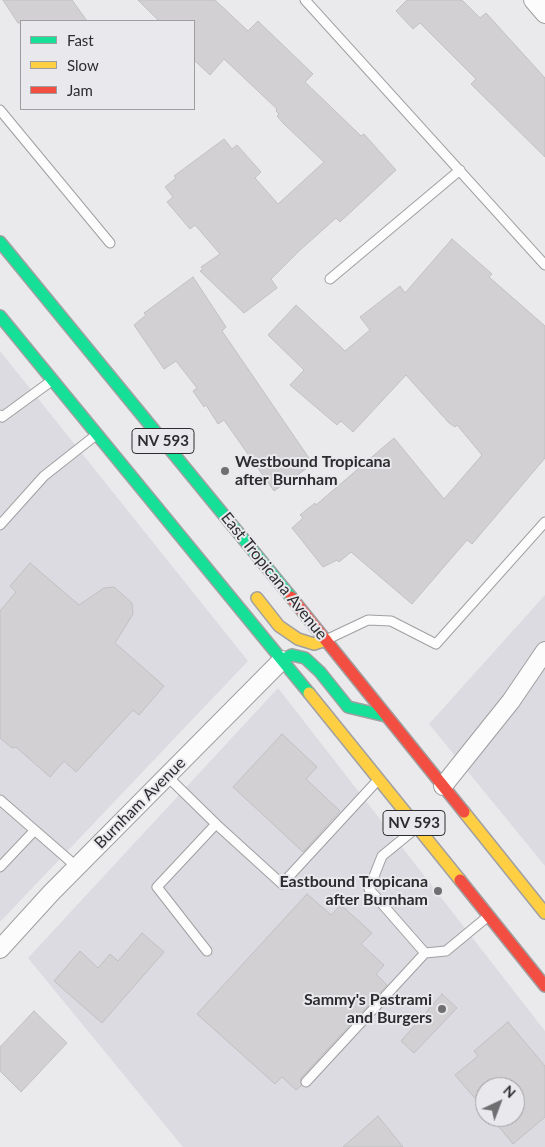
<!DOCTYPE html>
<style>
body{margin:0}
#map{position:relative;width:545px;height:1147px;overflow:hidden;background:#eae9eb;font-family:Lato,sans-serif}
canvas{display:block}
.legend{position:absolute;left:20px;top:20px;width:175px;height:90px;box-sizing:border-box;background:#e9e8ec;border:1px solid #9e9da0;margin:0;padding:6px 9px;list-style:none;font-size:15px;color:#2d2c2e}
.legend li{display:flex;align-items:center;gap:10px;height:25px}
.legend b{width:25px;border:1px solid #9e9da0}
.north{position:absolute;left:475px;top:1077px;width:50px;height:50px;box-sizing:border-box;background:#e9e8ec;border:1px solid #9e9da0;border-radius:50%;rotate:43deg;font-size:14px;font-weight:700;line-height:20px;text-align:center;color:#2d2c2e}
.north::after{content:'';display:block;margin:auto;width:18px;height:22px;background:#6f6e70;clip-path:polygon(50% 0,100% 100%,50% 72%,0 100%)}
</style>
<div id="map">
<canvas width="545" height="1147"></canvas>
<ul class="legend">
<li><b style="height:6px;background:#16e098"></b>Fast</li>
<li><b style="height:6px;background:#ffcf43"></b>Slow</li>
<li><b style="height:6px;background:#f24e42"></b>Jam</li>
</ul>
<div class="north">N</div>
</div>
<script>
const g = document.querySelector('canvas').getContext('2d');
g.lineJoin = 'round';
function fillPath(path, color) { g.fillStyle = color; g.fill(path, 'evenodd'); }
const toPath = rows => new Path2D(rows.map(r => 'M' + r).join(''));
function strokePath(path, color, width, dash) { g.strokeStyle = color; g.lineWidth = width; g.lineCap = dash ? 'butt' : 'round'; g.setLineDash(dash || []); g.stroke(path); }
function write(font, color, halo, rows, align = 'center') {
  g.font = font + ' Lato,sans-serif'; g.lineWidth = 4; g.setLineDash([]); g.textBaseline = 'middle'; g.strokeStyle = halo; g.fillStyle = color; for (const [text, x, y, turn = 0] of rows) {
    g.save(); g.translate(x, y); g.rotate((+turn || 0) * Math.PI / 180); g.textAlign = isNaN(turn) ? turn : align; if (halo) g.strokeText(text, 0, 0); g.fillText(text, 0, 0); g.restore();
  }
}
const built = toPath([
 [0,351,248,661,0,922],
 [545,595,545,866,429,724],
 [278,688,545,1031,545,1147,183,1147,28,958],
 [485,1087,515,1087,515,1117,485,1117]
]);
const building = toPath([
 [3,0,72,0,87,21,18,23,3,0],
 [138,0,215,0,248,31,258,21,313,74,305,82,361,136,364,134,396,170,340,222,336,218,299,251,271,279,277,288,244,313,200,271,203,270,201,267,220,254,195,225,190,229,167,202,173,197,165,187,176,178,174,176,224,139,232,149,237,145,261,172,255,178,278,204,324,162,283,123,277,116,279,114,276,111,277,109,224,59,210,75,194,60,194,21,159,21,138,0],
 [407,0,462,0,480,18,486,13,545,78,545,157,471,84,476,79,420,23,413,29,396,11,407,0],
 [452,239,492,274,489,277,545,326,545,458,472,544,467,540,412,604,351,552,339,562,337,560,323,567,292,528,303,518,300,515,315,503,316,505,394,438,444,499,482,455,457,425,455,427,449,423,406,375,353,432,341,421,337,425,290,385,304,370,268,335,296,305,345,351,370,330,360,317,400,286,405,293,452,239],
 [193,277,226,327,222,331,313,464,274,491,224,420,218,424,206,405,204,407,193,391,197,388,176,361,164,369,134,325,146,315,144,313,193,277],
 [30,563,79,605,104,588,114,587,132,603,133,614,115,643,164,686,139,715,133,710,76,772,64,761,50,777,16,747,12,748,0,738,0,611,16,592,10,586,30,563],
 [282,734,317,767,306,779,340,811,303,852,233,787,282,734],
 [307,894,331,915,341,905,372,933,361,944,384,965,376,974,387,985,301,1078,301,1086,296,1090,282,1077,275,1084,197,1014,307,894],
 [142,933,164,952,102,1023,54,981,80,951,98,968,110,954,118,961,142,933],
 [442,994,457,1008,414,1053,401,1041,442,994],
 [34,1011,67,1043,21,1092,0,1071,0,1047,34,1011],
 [508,1022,545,1066,545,1117,513,1144,491,1117,515,1117,515,1087,485,1087,485,1110,455,1075,478,1056,474,1051,508,1022],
 [378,1116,403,1147,343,1147,378,1116]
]);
const lane = toPath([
 [305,0,545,265],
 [0,110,110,243],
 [330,279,460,170],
 [0,415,2,417,50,382],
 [0,525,44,476,96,435],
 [330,638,368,620,391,621,436,644,545,522],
 [167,776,216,824,282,884,377,781],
 [0,800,77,867],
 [415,829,382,856,369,889,425,953,446,951,486,918],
 [0,867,34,831],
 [207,951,157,887,216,824],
 [306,1082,425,953]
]);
const street = toPath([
 [533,0,545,14],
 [443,786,511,701,545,651],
 [0,949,51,893,282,660]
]);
const fast = toPath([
 [0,242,291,597],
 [0,316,309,693],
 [282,660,292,655,305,658,320,672,348,707,386,716]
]);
const slow = toPath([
 [257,598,279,626,298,639,314,644,326,640],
 [309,693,460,880],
 [464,812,545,913]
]);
const jam = toPath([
 [291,597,464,812],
 [460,880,545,986]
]);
const markers = [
 [225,471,5,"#6f6e70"],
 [438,891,5,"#6f6e70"],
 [442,1009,5,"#6f6e70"]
];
const shields = [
 [163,441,62],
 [414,823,62]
];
const shieldNames = [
 ["NV 593",163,441],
 ["NV 593",414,823]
];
const poiNames = [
 ["Westbound Tropicana",235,462,"left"],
 ["after Burnham",235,480,"left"],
 ["Eastbound Tropicana",428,882],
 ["after Burnham",428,900],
 ["Sammy's Pastrami",432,1000],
 ["and Burgers",432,1018]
];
const streetNames = [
 ["East Tropicana Avenue",274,576,51],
 ["Burnham Avenue",140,803,-45]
];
fillPath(built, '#dddbe2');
fillPath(building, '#d2d0d2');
strokePath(building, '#c1c0c2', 1);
strokePath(lane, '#a09fa1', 11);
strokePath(street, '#a09fa1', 20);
strokePath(fast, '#a09fa1', 14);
strokePath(slow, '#a09fa1', 14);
strokePath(jam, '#a09fa1', 14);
strokePath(lane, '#fcfcfc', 9);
strokePath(street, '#fcfcfc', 18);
strokePath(fast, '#16e098', 11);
strokePath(slow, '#ffcf43', 11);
strokePath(jam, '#f24e42', 11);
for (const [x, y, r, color] of markers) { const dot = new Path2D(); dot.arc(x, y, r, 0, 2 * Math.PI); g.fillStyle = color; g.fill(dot); strokePath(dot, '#e9e8ec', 2); }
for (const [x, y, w] of shields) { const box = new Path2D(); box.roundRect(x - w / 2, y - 12.5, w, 25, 4); g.fillStyle = '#e9e8ec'; g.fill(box); strokePath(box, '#2d2c2e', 1); }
write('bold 15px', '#2d2c2e', null, shieldNames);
write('bold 16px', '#2d2c2e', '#e9e8ec', poiNames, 'right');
write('16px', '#2d2c2e', '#e9e8ec', streetNames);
</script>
